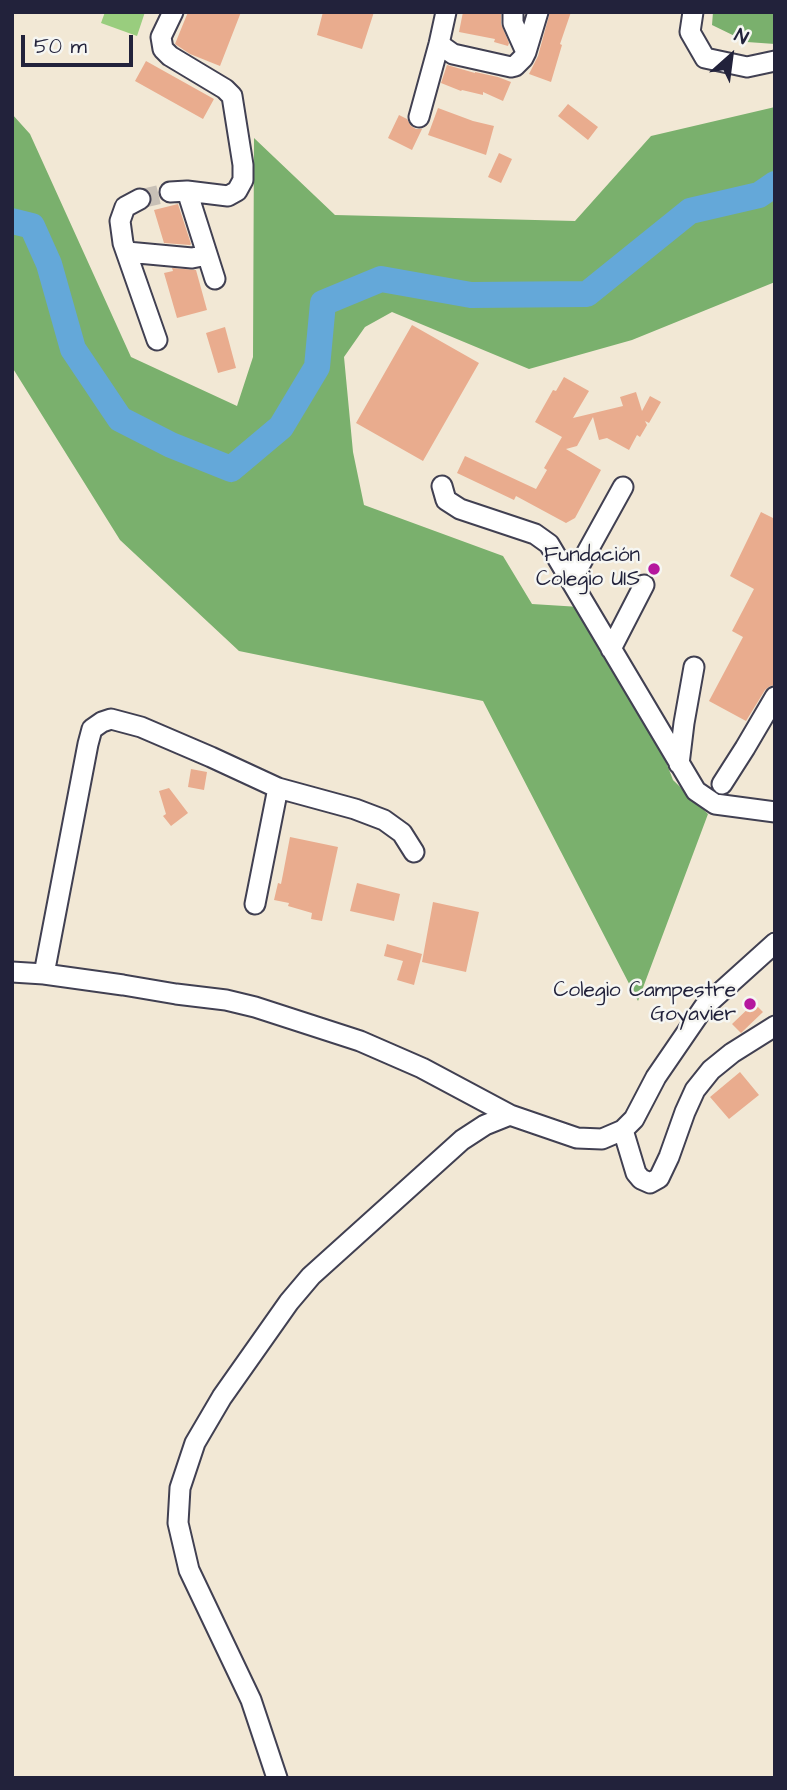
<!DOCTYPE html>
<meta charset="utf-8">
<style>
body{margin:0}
#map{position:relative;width:787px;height:1790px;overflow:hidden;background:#f2e8d5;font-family:"Architects Daughter",sans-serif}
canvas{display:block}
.frame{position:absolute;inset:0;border:14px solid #22223b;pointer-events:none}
.north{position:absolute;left:696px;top:21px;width:70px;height:70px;-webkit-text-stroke:5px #f6f6f2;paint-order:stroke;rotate:28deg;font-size:19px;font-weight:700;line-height:28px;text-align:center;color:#22223b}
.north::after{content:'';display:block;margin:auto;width:24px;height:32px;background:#22223b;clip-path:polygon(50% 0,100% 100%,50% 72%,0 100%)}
.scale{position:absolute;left:21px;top:35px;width:112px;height:32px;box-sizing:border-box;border:4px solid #22223b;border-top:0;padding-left:9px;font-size:21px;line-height:24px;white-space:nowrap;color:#22223b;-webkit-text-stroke:5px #f6f6f2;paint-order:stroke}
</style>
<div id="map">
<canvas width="787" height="1790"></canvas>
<div class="frame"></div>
<div class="north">N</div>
<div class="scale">50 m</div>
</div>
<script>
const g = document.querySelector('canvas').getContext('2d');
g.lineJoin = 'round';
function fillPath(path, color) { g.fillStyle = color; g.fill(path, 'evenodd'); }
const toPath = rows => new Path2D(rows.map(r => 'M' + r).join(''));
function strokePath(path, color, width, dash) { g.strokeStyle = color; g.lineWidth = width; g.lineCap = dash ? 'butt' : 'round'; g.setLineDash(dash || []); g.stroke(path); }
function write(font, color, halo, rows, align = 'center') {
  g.font = font + ' "Architects Daughter",sans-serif'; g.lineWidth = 5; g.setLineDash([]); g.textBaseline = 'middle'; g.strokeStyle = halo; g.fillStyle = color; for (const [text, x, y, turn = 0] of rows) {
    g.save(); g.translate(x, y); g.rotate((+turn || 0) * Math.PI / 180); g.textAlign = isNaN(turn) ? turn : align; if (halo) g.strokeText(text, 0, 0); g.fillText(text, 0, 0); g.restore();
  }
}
const green = toPath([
 [105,12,145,12,137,36,101,23]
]);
const forest = toPath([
 [713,12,775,12,775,44,747,42,712,25],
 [775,107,775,282,632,340,529,369,392,312,365,327,344,357,353,452,364,505,503,556,532,604,580,607,655,733,673,780,708,814,638,1001,483,701,239,651,120,540,12,367,12,114,30,134,131,357,237,406,253,357,254,138,335,215,575,221,651,136]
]);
const river = toPath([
 [12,221,32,226,49,264,73,349,120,419,171,445,231,469,281,427,317,367,323,303,381,279,471,295,587,294,690,211,759,195,775,184]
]);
const building = toPath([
 [188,12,241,12,220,66,190,54,175,44],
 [323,12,374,12,362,49,317,35],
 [463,12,501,12,501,24,509,43,508,46,494,42,495,39,459,32],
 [550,12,571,12,560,44,562,45,551,82,529,74,538,56],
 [146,61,214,99,203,119,135,81],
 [447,65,475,73,475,72,498,77,511,82,503,101,483,92,483,95,462,90,461,91,441,83],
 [568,104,598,127,588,140,558,116],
 [438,108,473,121,494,126,486,155,428,135],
 [399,115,407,119,411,126,416,129,422,129,412,150,388,138],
 [499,153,512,159,501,183,488,177],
 [178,204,191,244,190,245,164,243,154,210],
 [172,268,196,270,207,310,177,318,164,273,173,271],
 [412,325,479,363,423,461,356,423],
 [225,327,236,368,218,373,206,333],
 [564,377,589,391,573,418,623,406,620,397,636,392,642,411,650,396,661,402,649,423,645,421,647,425,640,437,637,435,629,450,607,438,599,440,593,417,577,446,566,449,601,470,575,518,566,523,516,496,514,500,457,473,465,456,536,489,547,470,544,468,562,437,535,422,553,390,556,391],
 [761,512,775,519,775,685,770,686,765,690,746,721,709,701,743,637,732,631,754,589,730,576],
 [191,769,207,772,204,790,188,787],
 [169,788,188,813,171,826,163,816,166,814,159,791],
 [290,837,338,847,322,921,311,919,312,913,288,906,289,903,274,900,278,883,281,884,283,874],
 [357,883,400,894,394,921,350,911],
 [433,902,479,912,466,972,422,962],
 [387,944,422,954,414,985,397,980,403,961,384,956],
 [754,1003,763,1012,741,1033,732,1024],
 [740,1072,759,1095,729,1119,710,1097]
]);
const minorTunnel = toPath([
 [140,199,170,192]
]);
const minor = toPath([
 [513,12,513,23,526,52],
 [693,12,690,32,705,58,747,67,775,61],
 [439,44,453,54,511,67,515,66,523,58,526,52,538,12],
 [419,117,439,44,446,12],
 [187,191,215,279],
 [170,192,187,191,228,196,237,191,243,180,243,165,232,96,225,89,170,56,163,49,161,37,173,12],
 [140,199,125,207,120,221,123,243,157,340],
 [127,252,192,258,207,255],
 [442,486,446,500,460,509,535,534,549,544,696,791,715,804,775,812],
 [571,581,623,487],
 [611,649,644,585],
 [679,764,684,723,694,667],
 [722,784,745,748,775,697],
 [255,904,278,788],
 [12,972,44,974,123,985,176,994,226,1000,255,1007,360,1041,422,1068,510,1115,577,1138,602,1139,623,1130,634,1119,656,1077,704,1007,775,943],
 [44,974,88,744,92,729,102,722,111,719,141,727,211,757,278,788,355,809,384,820,402,833,414,852],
 [623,1130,636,1173,641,1179,650,1183,659,1178,669,1157,685,1112,695,1090,711,1070,732,1053,775,1026],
 [277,1778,251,1700,189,1570,178,1523,180,1488,195,1443,222,1397,289,1302,311,1276,462,1140,485,1125,510,1115]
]);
const markers = [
 [654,569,7,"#b5179e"],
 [750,1004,7,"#b5179e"]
];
const poiNames = [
 ["Fundación",640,557],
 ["Colegio UIS",640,581],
 ["Colegio Campestre",736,992],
 ["Goyavier",736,1016]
];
fillPath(green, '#99cd7e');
fillPath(forest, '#7ab06d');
strokePath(river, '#64a8d9', 26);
fillPath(building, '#e9ac8e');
strokePath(minorTunnel, '#c8c0b6', 19, [19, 10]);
strokePath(minor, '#414052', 23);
strokePath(minor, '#fff', 19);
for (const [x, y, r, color] of markers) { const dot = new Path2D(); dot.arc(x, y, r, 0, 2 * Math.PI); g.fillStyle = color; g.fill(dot); strokePath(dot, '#f6f6f2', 2.5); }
write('21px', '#22223b', '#f6f6f2', poiNames, 'right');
</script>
